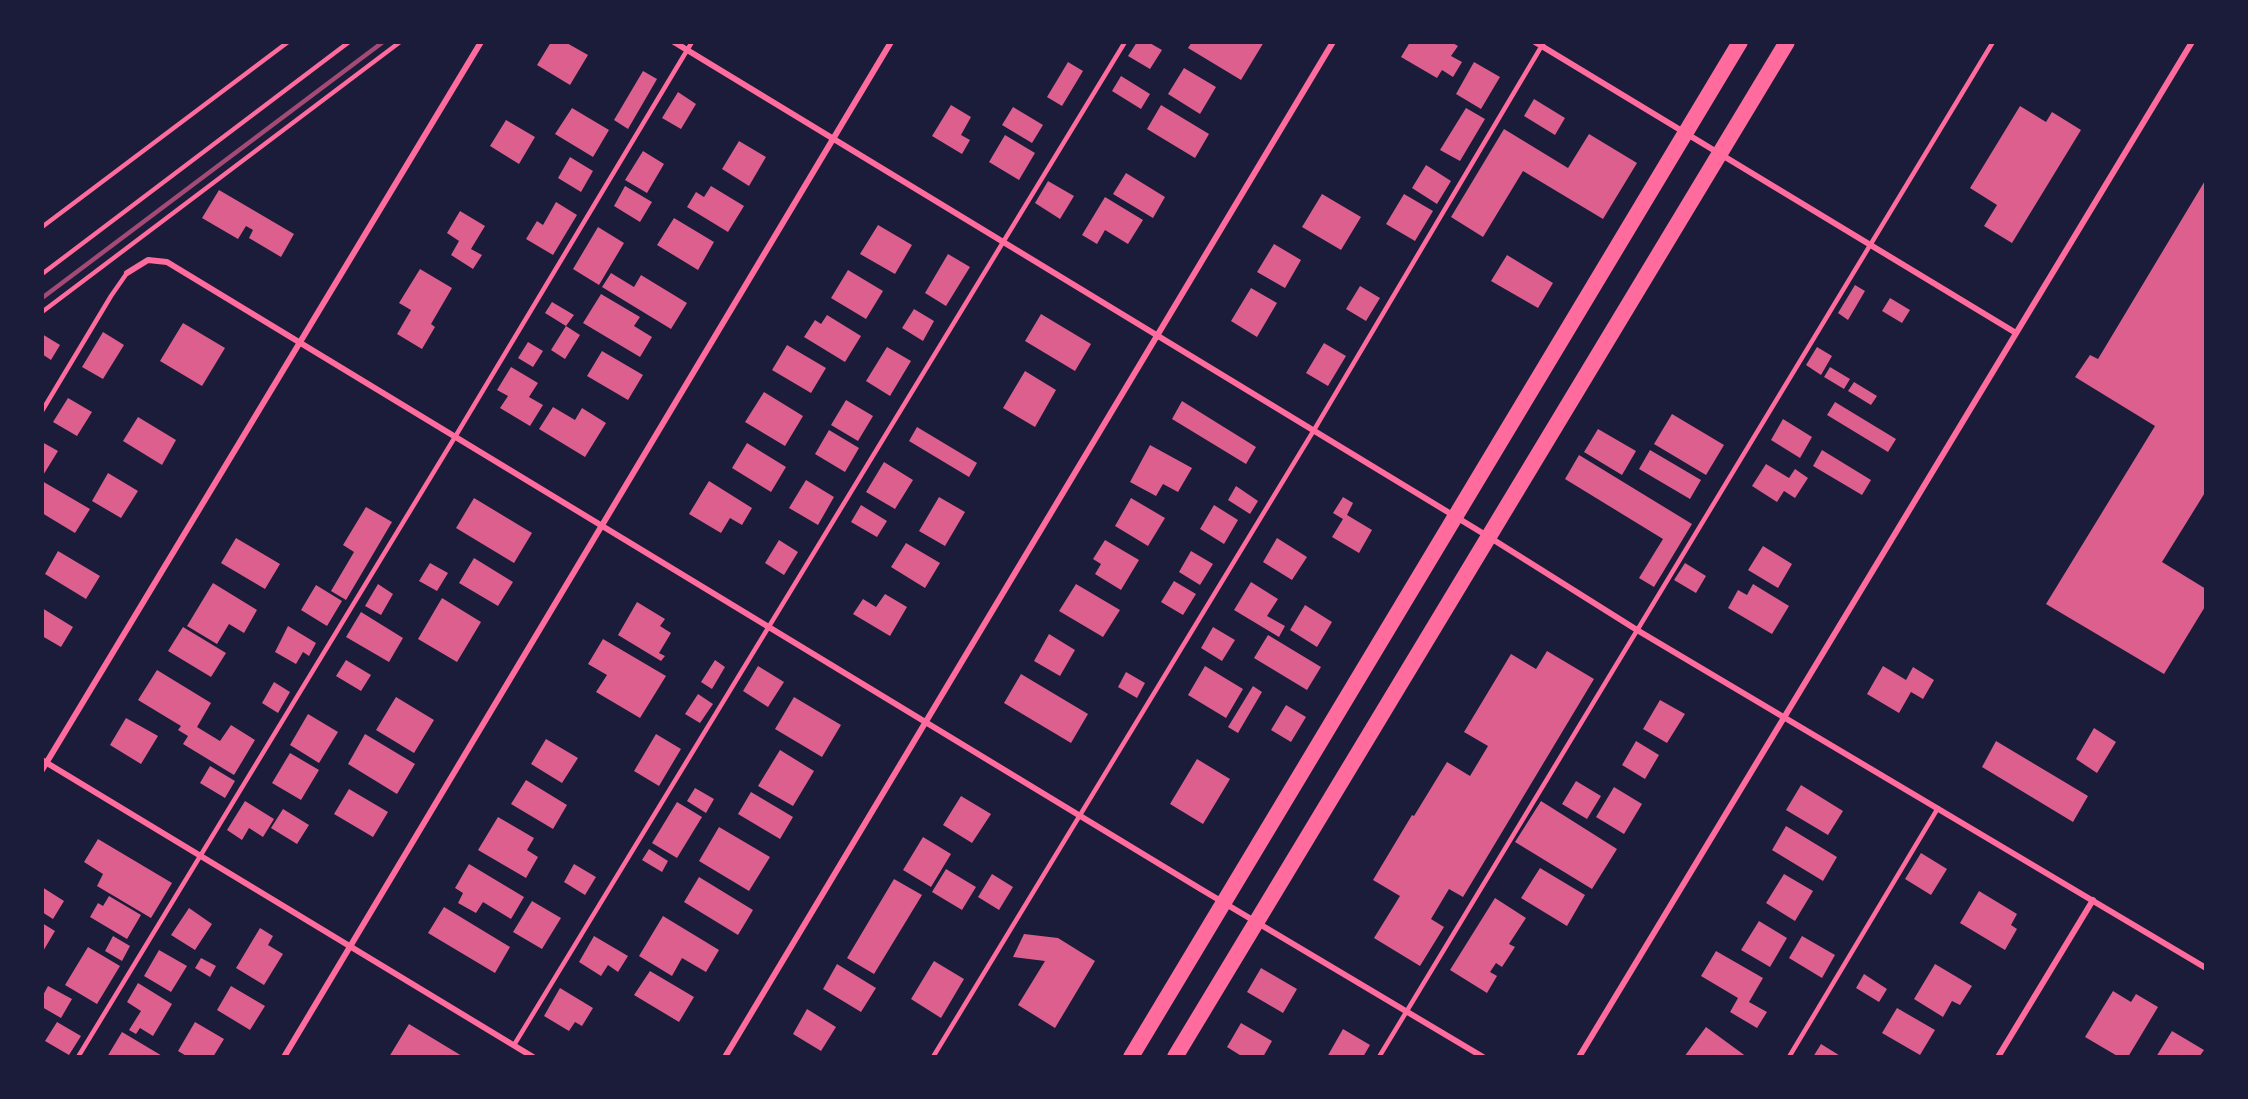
<!DOCTYPE html>
<style>
body{margin:0}
#map{position:relative;width:2248px;height:1099px;overflow:hidden;background:#1b1b3a;font-family:Barlow,sans-serif}
canvas{display:block}
.frame{position:absolute;inset:0;border:44px solid #1b1b3a;pointer-events:none}
</style>
<div id="map">
<canvas width="2248" height="1099"></canvas>
<div class="frame"></div>
</div>
<script>
const g = document.querySelector('canvas').getContext('2d');
g.lineJoin = 'round';
function fillPath(path, color) { g.fillStyle = color; g.fill(path, 'evenodd'); }
const toPath = rows => new Path2D(rows.map(r => 'M' + r).join(''));
function strokePath(path, color, width, dash) { g.strokeStyle = color; g.lineWidth = width; g.lineCap = dash ? 'butt' : 'round'; g.setLineDash(dash || []); g.stroke(path); }
const building = toPath([
 [551,42,565,42,588,55,570,85,537,65],
 [1137,42,1148,42,1162,50,1150,69,1128,56],
 [1192,42,1264,42,1241,80,1188,48],
 [1410,42,1451,42,1458,46,1451,56,1462,62,1453,77,1442,70,1437,78,1401,57],
 [1068,62,1083,71,1062,106,1047,97],
 [1474,62,1500,77,1481,109,1456,94],
 [1184,68,1216,87,1200,114,1168,94],
 [643,71,657,79,628,129,614,120],
 [1121,76,1150,94,1141,109,1112,91],
 [678,92,696,104,681,129,662,118],
 [1534,99,1565,118,1555,135,1524,116],
 [951,105,971,117,961,135,970,140,962,154,932,136],
 [1161,105,1209,134,1195,158,1147,129],
 [2020,106,2046,122,2052,112,2081,130,2012,243,1984,226,1997,205,1970,188],
 [1013,107,1043,125,1032,143,1002,125],
 [572,108,609,130,593,157,555,134],
 [1466,108,1485,119,1460,161,1440,150],
 [506,120,535,137,519,164,490,146],
 [1504,129,1568,168,1589,134,1637,163,1603,219,1523,171,1483,237,1451,217],
 [1005,135,1035,153,1019,180,989,162],
 [739,141,766,157,749,186,722,169],
 [643,151,664,164,647,193,625,180],
 [570,157,593,171,581,192,558,178],
 [1426,165,1451,181,1437,204,1412,188],
 [1126,173,1165,197,1153,218,1113,194],
 [2206,179,2206,491,2162,562,2206,589,2206,605,2164,674,2046,604,2155,426,2075,377,2090,355,2098,359],
 [1048,181,1074,196,1060,219,1035,203],
 [625,186,652,202,640,222,614,206],
 [711,186,744,206,728,232,687,207,696,192,704,197],
 [219,190,294,234,281,257,249,238,253,230,246,226,238,239,202,218],
 [1322,194,1361,217,1341,250,1302,227],
 [1404,194,1433,211,1415,241,1386,224],
 [1105,197,1143,220,1128,244,1105,230,1097,244,1082,235],
 [556,202,577,215,553,255,526,239,537,221,543,225],
 [460,211,485,226,471,249,482,255,473,269,451,255,459,241,447,233],
 [674,218,714,242,698,270,657,245],
 [878,225,912,245,895,274,860,254],
 [598,227,624,243,599,285,573,269],
 [1274,244,1301,260,1285,288,1257,272],
 [948,254,970,267,946,306,925,293],
 [1507,255,1553,283,1538,308,1491,281],
 [420,269,452,288,431,324,435,327,422,349,397,334,411,310,399,303],
 [848,270,883,291,866,319,831,298],
 [611,273,634,287,641,275,687,303,671,329,602,287],
 [1855,285,1865,291,1848,320,1838,313],
 [1360,286,1380,298,1366,321,1346,309],
 [1251,288,1277,303,1257,337,1231,321],
 [601,294,640,317,634,326,652,337,640,357,583,323],
 [1890,298,1910,310,1902,323,1882,311],
 [552,302,574,315,566,326,580,335,565,359,551,350,566,326,545,313],
 [914,309,934,321,923,341,902,328],
 [1041,314,1091,344,1075,371,1025,341],
 [827,315,861,336,845,362,804,337,815,320,821,324],
 [183,323,225,348,202,386,160,361],
 [103,332,124,345,103,379,82,367],
 [42,334,60,345,51,360,42,354],
 [528,342,543,351,533,367,518,358],
 [1324,343,1346,356,1328,386,1306,373],
 [787,345,826,368,811,393,772,370],
 [887,347,911,361,890,396,866,381],
 [1817,347,1832,356,1821,375,1806,365],
 [602,351,643,375,628,400,587,376],
 [511,367,538,383,529,397,543,405,530,426,500,408,508,396,497,390],
 [1830,367,1850,379,1844,389,1824,377],
 [1025,371,1056,390,1035,427,1003,408],
 [1854,382,1877,396,1871,405,1848,391],
 [764,392,803,416,785,446,745,422],
 [68,398,92,412,77,436,53,422],
 [846,400,873,416,858,441,831,425],
 [1182,401,1256,447,1246,464,1172,419],
 [1835,402,1896,439,1888,452,1827,415],
 [553,407,575,420,582,408,606,423,585,457,539,429],
 [1672,414,1724,445,1706,475,1654,444],
 [138,417,176,440,162,465,123,441],
 [1783,419,1812,437,1800,458,1771,440],
 [917,427,977,463,969,477,909,441],
 [1598,429,1636,451,1622,475,1584,452],
 [829,430,859,448,845,472,815,454],
 [42,442,58,451,42,477],
 [747,443,786,467,771,492,732,468],
 [1150,445,1192,468,1178,492,1163,484,1156,496,1130,482],
 [1650,450,1701,480,1690,499,1639,469],
 [1822,450,1871,480,1862,495,1813,466],
 [1579,455,1692,524,1654,587,1639,578,1663,539,1565,479],
 [884,462,913,480,895,509,866,492],
 [1766,464,1789,478,1795,469,1808,478,1795,498,1784,491,1777,502,1752,486],
 [108,473,138,491,121,518,92,501],
 [806,480,834,497,818,525,789,508],
 [42,481,90,509,75,533,42,513],
 [709,481,752,508,742,525,730,518,721,533,689,514],
 [1236,486,1258,501,1250,514,1228,500],
 [939,497,965,512,945,546,919,531],
 [1343,497,1353,503,1347,515,1372,530,1359,553,1332,537,1343,519,1333,513],
 [474,498,532,533,514,563,456,528],
 [1131,498,1165,518,1148,546,1115,526],
 [861,505,887,521,877,537,851,522],
 [1214,505,1238,520,1224,544,1200,529],
 [366,507,392,522,346,600,331,591,354,552,343,545],
 [236,538,280,564,265,589,221,563],
 [1277,538,1307,557,1292,580,1263,562],
 [779,540,798,552,784,575,765,563],
 [1105,540,1139,560,1121,590,1095,574,1101,564,1093,559],
 [906,543,940,563,925,588,891,567],
 [1763,546,1792,564,1778,588,1748,570],
 [58,551,100,576,86,599,45,574],
 [1191,551,1213,564,1200,585,1179,572],
 [474,558,513,582,498,606,459,583],
 [430,563,448,573,437,591,419,581],
 [1685,563,1706,576,1696,593,1674,580],
 [1174,581,1196,594,1183,615,1161,602],
 [1251,582,1278,599,1267,616,1285,626,1279,637,1234,610],
 [213,583,257,610,244,633,229,624,217,644,187,626],
 [378,584,393,594,381,615,365,606],
 [1076,584,1120,610,1103,637,1059,611],
 [1753,584,1789,606,1772,634,1728,608,1738,590,1747,595],
 [316,585,342,601,327,626,301,610],
 [885,594,907,607,890,636,853,614,863,599,876,607],
 [442,598,481,622,457,662,418,639],
 [637,602,665,619,660,626,671,633,659,653,665,656,661,661,618,635],
 [1305,605,1332,622,1317,647,1290,630],
 [42,608,73,627,61,647,42,636],
 [361,612,403,638,389,662,346,637],
 [288,626,316,643,309,656,303,652,296,664,275,652],
 [183,627,226,653,211,677,168,651],
 [1213,627,1235,640,1222,661,1201,648],
 [1049,634,1075,650,1060,676,1034,661],
 [1268,635,1321,667,1307,690,1254,658],
 [603,639,666,676,640,718,596,692,607,675,588,664],
 [1547,651,1594,679,1463,897,1449,889,1431,919,1444,927,1420,966,1374,938,1400,896,1373,880,1412,815,1414,816,1447,762,1470,776,1488,746,1464,732,1511,654,1536,669],
 [346,660,371,675,361,691,336,676],
 [715,660,725,667,712,689,701,682],
 [758,666,784,682,768,707,743,691],
 [1205,666,1243,689,1226,718,1188,695],
 [1883,666,1906,680,1913,667,1934,680,1923,699,1911,692,1899,713,1867,694],
 [157,670,211,703,197,727,220,741,231,725,255,740,234,775,183,744,188,736,178,730,181,726,138,700],
 [1126,672,1145,683,1137,698,1118,687],
 [1021,674,1088,714,1071,743,1004,703],
 [274,682,290,692,278,713,262,703],
 [1253,686,1262,692,1238,733,1228,727],
 [698,694,713,704,700,723,685,714],
 [396,697,434,720,414,753,376,730],
 [794,697,841,725,822,757,775,729],
 [1660,700,1685,714,1667,743,1643,729],
 [1286,705,1306,717,1291,742,1271,730],
 [308,714,338,732,319,763,290,745],
 [126,718,158,736,141,764,110,745],
 [2094,728,2116,742,2097,773,2076,759],
 [365,734,415,764,397,794,348,764],
 [656,734,681,749,659,786,634,771],
 [546,739,578,758,562,783,531,764],
 [1636,741,1659,755,1645,779,1622,765],
 [1996,741,2088,796,2073,822,1982,767],
 [780,750,814,771,793,806,758,786],
 [290,753,319,770,301,800,272,783],
 [1197,759,1230,779,1203,824,1170,804],
 [210,766,235,781,225,798,200,783],
 [526,780,567,805,553,829,511,804],
 [1576,781,1601,796,1587,819,1562,804],
 [1801,785,1843,811,1828,835,1786,810],
 [1614,787,1642,804,1624,834,1596,817],
 [695,788,714,799,706,813,687,801],
 [349,789,388,812,373,837,334,814],
 [751,792,793,817,780,839,738,814],
 [961,796,991,814,972,843,943,825],
 [245,801,274,819,263,837,249,828,242,840,227,830],
 [1541,801,1617,849,1592,889,1515,842],
 [677,802,702,817,677,858,652,843],
 [283,809,309,825,297,844,271,828],
 [498,817,534,838,527,850,538,857,526,878,478,850],
 [1786,826,1837,857,1823,881,1772,850],
 [719,827,770,857,749,891,699,861],
 [923,837,951,854,931,887,903,870],
 [98,839,172,883,151,918,97,886,103,874,84,862],
 [649,849,668,861,662,872,642,860],
 [1921,853,1947,869,1931,895,1905,879],
 [469,864,524,897,511,919,483,902,476,913,458,903,463,893,455,888],
 [574,864,596,877,585,895,564,882],
 [1540,868,1585,895,1567,926,1521,898],
 [946,869,976,887,962,910,932,892],
 [992,874,1013,887,999,910,978,897],
 [1784,874,1813,891,1795,921,1766,903],
 [699,877,753,910,738,935,684,902],
 [894,879,922,895,874,974,847,958],
 [42,887,64,901,53,919,42,912],
 [1979,891,2017,914,2011,925,2017,929,2005,950,1960,923],
 [109,896,141,915,127,939,90,917,98,903,103,906],
 [1495,898,1526,918,1509,944,1515,947,1502,967,1496,963,1490,972,1497,976,1487,993,1450,970],
 [532,901,561,918,542,949,513,932],
 [444,907,510,947,495,973,428,933],
 [189,908,212,924,195,950,171,935],
 [663,916,719,950,706,972,682,958,672,976,639,956],
 [1759,921,1787,938,1770,967,1741,950],
 [42,923,55,931,42,953],
 [260,928,273,936,268,945,283,954,264,985,236,968],
 [1024,934,1058,938,1095,961,1055,1028,1018,1005,1045,961,1013,957],
 [113,936,130,946,122,961,105,951],
 [594,936,628,956,618,972,608,965,601,976,579,962],
 [1802,936,1835,955,1822,978,1789,958],
 [88,947,120,966,97,1004,65,985],
 [159,950,187,966,171,992,144,976],
 [1716,951,1763,978,1749,1002,1767,1012,1757,1028,1730,1012,1738,998,1701,976],
 [201,958,216,966,210,977,195,968],
 [934,961,964,979,941,1018,911,999],
 [837,964,876,988,861,1012,823,989],
 [1935,964,1972,986,1960,1005,1952,1001,1943,1017,1914,999],
 [1261,968,1297,989,1283,1013,1247,992],
 [650,971,694,997,679,1022,634,995],
 [1864,974,1887,989,1879,1002,1856,988],
 [138,983,172,1004,153,1036,140,1028,136,1034,129,1030,141,1011,127,1002],
 [48,986,72,999,61,1018,42,1007,42,997],
 [231,986,265,1006,250,1030,217,1010],
 [560,988,593,1008,582,1026,575,1022,569,1031,544,1016],
 [2113,991,2131,1002,2136,994,2158,1007,2128,1057,2119,1057,2085,1037],
 [1897,1008,1935,1030,1920,1055,1882,1033],
 [807,1009,836,1027,821,1051,793,1034],
 [57,1022,81,1036,69,1055,45,1041],
 [195,1022,224,1039,213,1057,188,1057,178,1051],
 [1241,1023,1272,1041,1263,1057,1243,1057,1227,1047],
 [409,1024,462,1056,461,1057,389,1057],
 [1706,1027,1747,1057,1684,1057],
 [1343,1029,1370,1045,1363,1057,1327,1057],
 [2172,1031,2204,1050,2199,1057,2156,1057],
 [122,1032,164,1057,107,1057],
 [1821,1044,1842,1057,1813,1057]
]);
const service = toPath([
 [42,227,288,42],
 [42,274,349,42],
 [42,312,400,42],
 [42,411,111,296,127,273],
 [514,1045,1125,42],
 [78,1057,455,437,692,42],
 [933,1057,1314,430,1544,42],
 [1379,1057,1993,42],
 [1789,1057,1938,808]
]);
const minor = toPath([
 [674,42,1489,537,1637,630,2206,968],
 [1535,42,2016,333],
 [127,273,148,260,167,262,1199,888,1483,1057],
 [42,760,533,1057],
 [42,770,481,42],
 [284,1057,891,42],
 [725,1057,1333,42],
 [1579,1057,2192,42],
 [1998,1057,2093,900]
]);
const trunk = toPath([
 [1131,1057,1740,42],
 [1175,1057,1787,42]
]);
const rail = toPath([
 [42,298,383,42]
]);
fillPath(building, '#dd5f8e');
strokePath(service, '#ff6b9d', 4.5);
strokePath(minor, '#ff6b9d', 6);
strokePath(trunk, '#ff6b9d', 16);
strokePath(rail, '#a44b75', 4.5);
</script>
